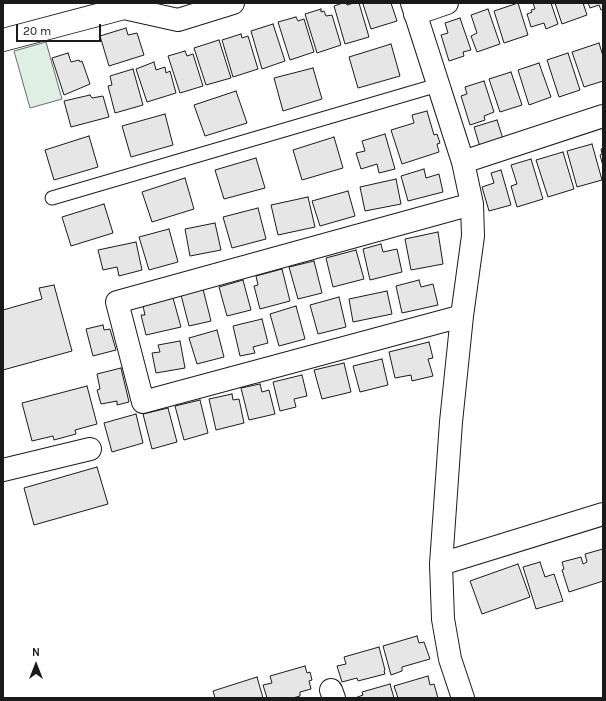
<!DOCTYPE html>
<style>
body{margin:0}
#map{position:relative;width:606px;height:701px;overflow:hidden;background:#fff;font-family:Karla,sans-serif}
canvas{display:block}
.frame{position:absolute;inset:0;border:4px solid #1a1a1a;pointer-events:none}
.north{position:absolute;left:16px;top:645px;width:40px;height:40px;-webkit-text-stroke:3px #fff;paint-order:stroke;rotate:0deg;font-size:11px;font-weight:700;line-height:16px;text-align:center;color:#1a1a1a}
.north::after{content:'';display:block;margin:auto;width:14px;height:18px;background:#1a1a1a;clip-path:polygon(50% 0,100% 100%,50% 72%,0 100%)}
.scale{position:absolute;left:16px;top:24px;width:85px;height:18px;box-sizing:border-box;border:2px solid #1a1a1a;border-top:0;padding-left:5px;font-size:12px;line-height:14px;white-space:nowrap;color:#1a1a1a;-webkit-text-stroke:3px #fff;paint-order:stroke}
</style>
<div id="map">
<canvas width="606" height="701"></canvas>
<div class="frame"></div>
<div class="north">N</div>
<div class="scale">20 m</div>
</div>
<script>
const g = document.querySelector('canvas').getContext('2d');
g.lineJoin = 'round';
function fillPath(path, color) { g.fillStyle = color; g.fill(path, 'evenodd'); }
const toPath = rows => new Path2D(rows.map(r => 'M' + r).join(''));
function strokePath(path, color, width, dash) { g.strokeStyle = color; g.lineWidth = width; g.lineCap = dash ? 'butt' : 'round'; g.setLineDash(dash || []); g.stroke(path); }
const green = toPath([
 [46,42,62,99,30,108,14,51,46,42]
]);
const building = toPath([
 [343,3,346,3,347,5,354,3,359,3,369,37,345,44,334,6,343,3],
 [365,3,391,3,397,21,371,29,363,4,365,3],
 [518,3,528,35,504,43,494,11,518,3],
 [533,3,551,3,558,24,546,29,544,23,531,27,527,14,532,12,531,10,535,9,533,3],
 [555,3,583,3,587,15,562,24,555,3],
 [588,3,603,3,603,10,601,10,599,5,590,8,588,3],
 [321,9,321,12,324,11,326,16,332,15,341,45,317,53,305,14,321,9],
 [488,9,500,44,477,52,471,36,477,33,471,15,488,9],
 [296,17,298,21,304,19,314,52,290,60,278,22,296,17],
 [460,18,471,50,463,52,464,56,449,61,441,35,448,33,445,23,460,18],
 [273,24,285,61,262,69,251,31,273,24],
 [126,28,128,35,137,33,144,55,109,66,100,36,126,28],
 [241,34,242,38,248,36,258,69,233,77,222,40,241,34],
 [219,40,231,78,206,85,194,48,219,40],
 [599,43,603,56,603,81,584,87,572,52,599,43],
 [391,44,400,76,358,88,349,57,391,44],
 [185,51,187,56,193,54,203,86,180,93,168,56,185,51],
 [68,53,71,62,79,60,80,62,82,61,90,84,64,95,52,58,68,53],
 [568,53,580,90,559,97,547,60,568,53],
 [154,62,156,70,165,67,166,73,170,71,176,93,147,102,136,69,154,62],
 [539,63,551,97,529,105,518,70,539,63],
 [313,68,322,99,283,111,274,78,313,68],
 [133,69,143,105,115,113,108,86,112,85,110,76,133,69],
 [511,72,522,105,500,112,489,79,511,72],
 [484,81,494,112,484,116,485,120,470,125,461,96,467,94,465,87,484,81],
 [236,91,247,123,205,136,194,105,236,91],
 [90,95,92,98,103,96,109,117,71,127,64,101,90,95],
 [427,111,434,135,437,134,440,143,437,144,439,152,402,164,391,130,414,123,412,115,427,111],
 [165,114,173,145,131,157,122,126,165,114],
 [497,120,503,139,480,147,474,127,497,120],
 [385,134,395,169,379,173,377,164,361,169,356,153,365,151,362,141,385,134],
 [89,136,98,167,54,180,45,150,89,136],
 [334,137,343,168,302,180,293,150,334,137],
 [592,144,602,180,577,187,567,151,592,144],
 [603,148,603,166,600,155,602,154,601,149,603,148],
 [563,152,574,189,548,197,536,160,563,152],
 [256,158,265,188,224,199,215,170,256,158],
 [531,159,543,199,517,207,511,186,517,184,511,165,531,159],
 [424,169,426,178,439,174,443,192,408,201,401,176,424,169],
 [501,170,511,205,489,211,482,187,494,183,491,173,501,170],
 [185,178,194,209,152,222,142,192,185,178],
 [396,179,401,204,365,211,360,187,396,179],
 [348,191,355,216,320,226,312,201,348,191],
 [308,197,315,227,278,235,271,205,308,197],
 [104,204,113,233,71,246,62,217,104,204],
 [258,208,266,239,232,248,223,217,258,208],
 [215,223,221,250,190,256,185,229,215,223],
 [169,229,178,262,149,270,139,237,169,229],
 [438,232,443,264,411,270,405,239,438,232],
 [136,242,142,270,119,276,117,267,103,270,98,250,136,242],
 [381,244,383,252,397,249,402,272,370,280,363,249,381,244],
 [356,250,364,279,333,287,326,258,356,250],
 [314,261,322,293,298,299,289,267,314,261],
 [282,269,290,301,260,309,254,286,258,285,256,276,282,269],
 [243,280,251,310,227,316,219,287,243,280],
 [419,280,421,287,433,284,438,305,402,313,396,286,419,280],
 [54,285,72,351,3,370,3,310,42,299,39,288,54,285],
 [203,289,211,321,189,326,181,295,203,289],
 [387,291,392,314,353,322,349,299,387,291],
 [339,297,346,327,318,334,310,305,339,297],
 [173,298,181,327,146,335,141,315,145,315,143,306,173,298],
 [296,306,305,339,279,346,270,314,296,306],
 [262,319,268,343,253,347,255,353,240,356,233,326,262,319],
 [103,325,104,330,110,329,116,350,93,356,86,329,103,325],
 [217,330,224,357,197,364,189,338,217,330],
 [180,341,185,368,156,373,152,353,160,352,158,345,180,341],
 [429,342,433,358,428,359,433,376,412,381,411,375,395,378,389,352,429,342],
 [382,359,388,385,360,392,353,366,382,359],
 [344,363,351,392,322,399,314,370,344,363],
 [121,368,129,402,117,405,117,401,101,404,97,390,100,389,97,374,121,368],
 [302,375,307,396,294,399,296,407,280,411,273,382,302,375],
 [260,384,262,392,269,390,275,414,249,420,241,388,260,384],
 [87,386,97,424,75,430,76,434,54,440,53,436,32,441,22,403,87,386],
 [232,394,233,400,239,399,244,423,216,430,209,399,232,394],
 [200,400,208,433,184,440,175,406,200,400],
 [168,408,177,442,152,449,143,414,168,408],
 [136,414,143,443,112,452,104,423,136,414],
 [97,467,108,504,34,525,24,488,97,467],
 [603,549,603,581,569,592,562,570,564,569,562,562,581,557,583,564,587,562,585,554,603,549],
 [540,562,545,577,554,574,563,601,536,609,523,567,540,562],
 [518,564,530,597,482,614,470,581,518,564],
 [417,636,419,643,424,642,430,659,402,667,402,671,391,675,383,646,417,636],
 [379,647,385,670,384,671,385,674,358,681,357,678,342,682,337,666,346,664,344,657,379,647],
 [305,666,307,673,310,672,312,680,309,681,311,689,300,692,300,696,293,698,267,698,263,685,272,683,270,676,305,666],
 [428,676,430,685,434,684,438,698,398,698,394,686,428,676],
 [257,677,263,698,215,698,213,691,257,677],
 [390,684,394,698,355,698,363,695,362,692,390,684]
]);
const lane = toPath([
 [52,198,438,85]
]);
const street = toPath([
 [412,3,463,162,472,204,473,236,462,316,451,422,441,564,443,619,450,659,463,698],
 [415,14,447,3],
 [3,40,124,8,178,20,233,3],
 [463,162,603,116],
 [462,316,143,402,117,302,472,204],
 [3,470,90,449],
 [441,564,603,514],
 [331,690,334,698]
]);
fillPath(green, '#e0efe3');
strokePath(green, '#6a6a6a', 1);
fillPath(building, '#e6e6e6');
strokePath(building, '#1a1a1a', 1);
strokePath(lane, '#1a1a1a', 15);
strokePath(street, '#1a1a1a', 24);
strokePath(lane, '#fff', 13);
strokePath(street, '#fff', 22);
</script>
